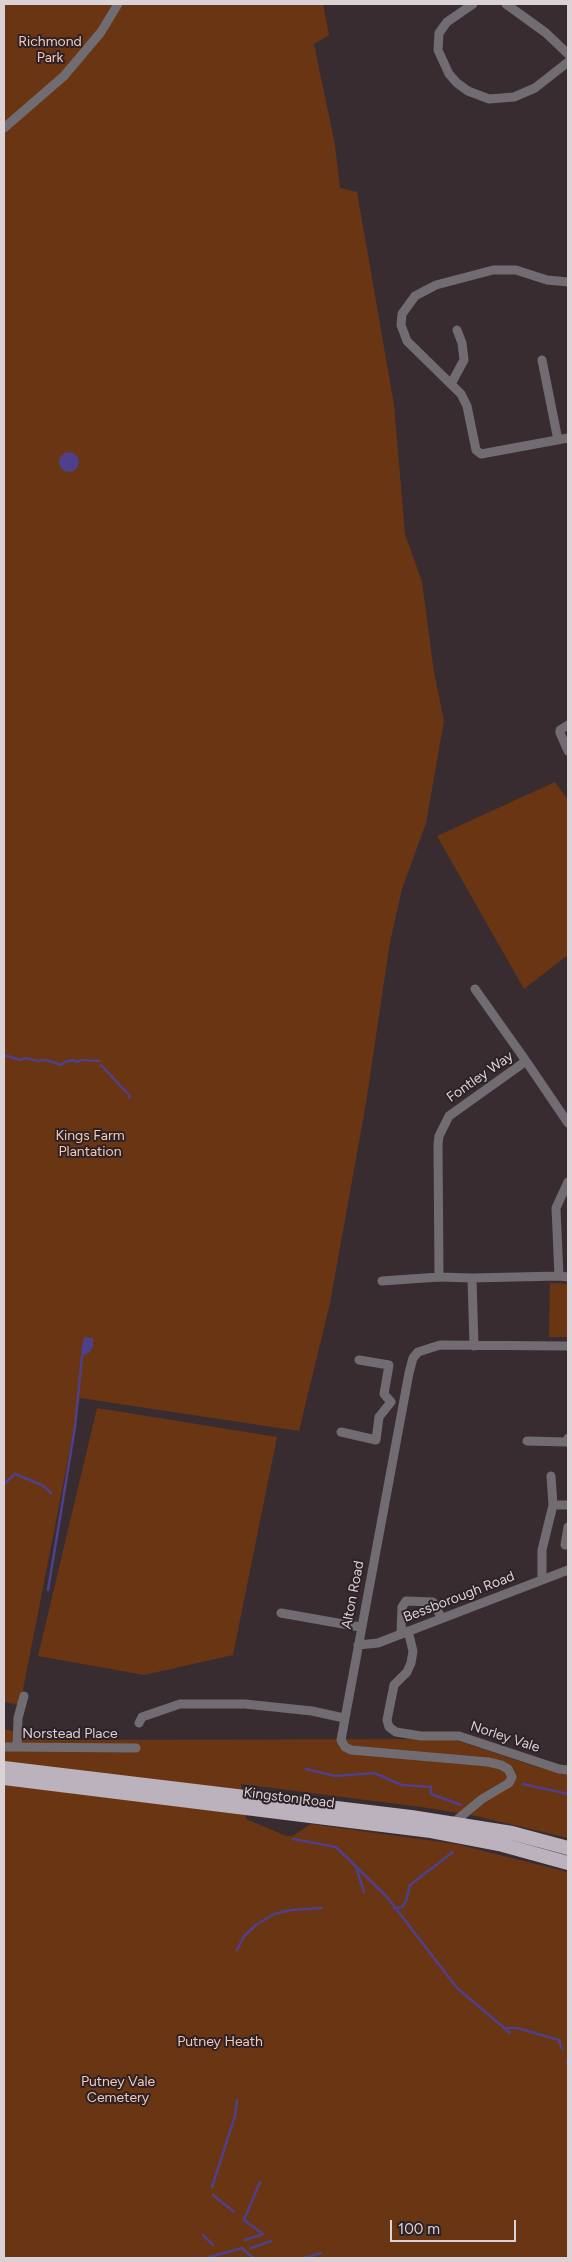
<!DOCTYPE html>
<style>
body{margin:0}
#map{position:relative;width:572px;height:2262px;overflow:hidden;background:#382c31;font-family:Figtree,sans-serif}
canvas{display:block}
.frame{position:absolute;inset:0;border:5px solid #dad2d5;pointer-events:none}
.scale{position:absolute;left:390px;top:2220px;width:126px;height:22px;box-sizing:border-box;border:2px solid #dad2d5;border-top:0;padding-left:6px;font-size:15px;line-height:18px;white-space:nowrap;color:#dad2d5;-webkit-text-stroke:4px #2d2227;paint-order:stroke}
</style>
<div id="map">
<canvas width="572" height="2262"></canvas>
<div class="frame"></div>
<div class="scale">100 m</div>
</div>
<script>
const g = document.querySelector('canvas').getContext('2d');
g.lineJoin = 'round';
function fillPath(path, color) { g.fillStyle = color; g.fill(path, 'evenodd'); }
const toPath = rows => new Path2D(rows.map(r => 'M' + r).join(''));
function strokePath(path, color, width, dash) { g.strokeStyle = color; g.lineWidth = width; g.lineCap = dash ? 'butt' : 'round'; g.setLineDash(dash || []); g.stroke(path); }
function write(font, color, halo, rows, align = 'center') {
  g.font = font + ' Figtree,sans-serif'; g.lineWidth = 4; g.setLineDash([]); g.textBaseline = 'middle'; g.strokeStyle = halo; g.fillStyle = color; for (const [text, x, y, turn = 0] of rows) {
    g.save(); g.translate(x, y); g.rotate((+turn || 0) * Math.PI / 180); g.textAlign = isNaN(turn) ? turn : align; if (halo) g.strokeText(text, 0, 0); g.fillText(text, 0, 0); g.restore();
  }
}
const green = toPath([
 [4,4,323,4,329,35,314,44,335,145,340,188,357,192,394,405,405,534,422,582,434,672,444,721,426,823,402,889,390,942,366,1103,330,1303,299,1431,80,1398,20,1705,4,1702],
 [555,782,568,800,568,955,524,989,437,836],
 [550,1283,568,1284,568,1337,549,1337],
 [97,1408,277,1437,233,1655,144,1675,38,1656],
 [4,1729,54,1740,452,1739,537,1767,568,1773,568,1838,476,1816,428,1808,241,1784,246,1819,286,1836,293,1836,310,1824,456,1844,568,1872,568,2258,4,2258]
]);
const water = toPath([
 '59 462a10 10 0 1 1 20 0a10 10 0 1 1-20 0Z',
 [84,1337,93,1338,93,1347,89,1353,82,1356,81,1352]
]);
const stream = toPath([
 [4,1055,20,1060,26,1058,38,1061,46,1060,61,1065,65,1062,73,1060,76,1062,82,1060,99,1061],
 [101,1065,129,1095,129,1098],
 [4,1484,15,1474,42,1485,51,1493],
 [48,1590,75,1427,82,1356],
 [306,1769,335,1776,374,1773,402,1785,431,1787,431,1794,461,1805],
 [523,1784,568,1794],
 [293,1839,336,1847,387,1897,457,1988,510,2033],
 [356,1867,364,1892],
 [394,1908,402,1907,406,1901,410,1885,453,1852],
 [237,1950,244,1936,256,1925,274,1914,291,1910,322,1908],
 [506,2028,517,2028,559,2040,562,2049],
 [567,2061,568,2064],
 [212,2187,235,2116,237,2100],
 [213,2195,234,2212],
 [203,2235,213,2245],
 [245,2240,263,2234,244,2220,260,2182],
 [251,2248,271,2241],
 [206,2258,242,2248,253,2258],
 [304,2258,321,2253]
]);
const minor = toPath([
 [473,4,447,22,439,33,438,50,449,74,457,83,468,91,489,99,514,97,535,88,568,62],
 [506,4,546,33,568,54],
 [4,128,64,76,101,32,118,4],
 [568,282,547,280,516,270,493,270,436,285,415,296,402,314,401,325,407,341,461,394,467,406,476,450,481,454,568,438],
 [542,360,558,440],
 [451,384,464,360,462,343,457,330],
 [568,725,560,730,560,733,568,751],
 [475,989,526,1061],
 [559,1276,556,1208,568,1182],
 [439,1277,438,1144,439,1136,449,1116,526,1061,568,1123],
 [382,1281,439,1277,472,1278],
 [474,1346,472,1278,559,1276,568,1277],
 [341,1432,376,1440,379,1417,391,1402,384,1394,389,1365,359,1360],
 [527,1441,567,1442,568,1438],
 [553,1505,568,1505],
 [565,1545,568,1527],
 [542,1580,542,1550,553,1505,551,1476],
 [281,1613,360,1627],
 [408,1631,413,1651,411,1663,407,1672,394,1685,387,1720,389,1727,396,1732,421,1736,459,1736,559,1769,568,1770],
 [401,1633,402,1607,406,1601,433,1602,441,1617],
 [358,1645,378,1643,568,1570],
 [139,1723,142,1717,180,1704,245,1704,312,1711,344,1718],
 [4,1747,136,1748],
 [17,1747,18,1718,24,1696],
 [453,1823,482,1799,509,1783,512,1777,508,1769,501,1765,488,1762,351,1750,345,1747,341,1740,409,1373,413,1358,418,1352,440,1345,568,1346]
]);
const trunk = toPath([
 [4,1768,411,1817,512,1833,568,1848],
 [4,1778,431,1831,499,1844,568,1863]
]);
const parkNames = [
 ["Richmond",50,42],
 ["Park",50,58],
 ["Kings Farm",90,1136],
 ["Plantation",90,1152],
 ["Putney Heath",220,2042],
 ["Putney Vale",118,2082],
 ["Cemetery",118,2098]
];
const streetNames = [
 ["Fontley Way",480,1077,-35],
 ["Alton Road",353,1595,-79],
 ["Bessborough Road",459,1597,-21],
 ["Norstead Place",70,1734],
 ["Norley Vale",505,1737,18],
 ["Kingston Road",289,1798,7]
];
fillPath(green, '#6a3512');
fillPath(water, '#4e408b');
strokePath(stream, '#4e408b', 2.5);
strokePath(minor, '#706c71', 9);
strokePath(trunk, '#bcb2be', 14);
write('14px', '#f6cab2', '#2d2227', parkNames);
write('14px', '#dad2d5', '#2d2227', streetNames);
</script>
